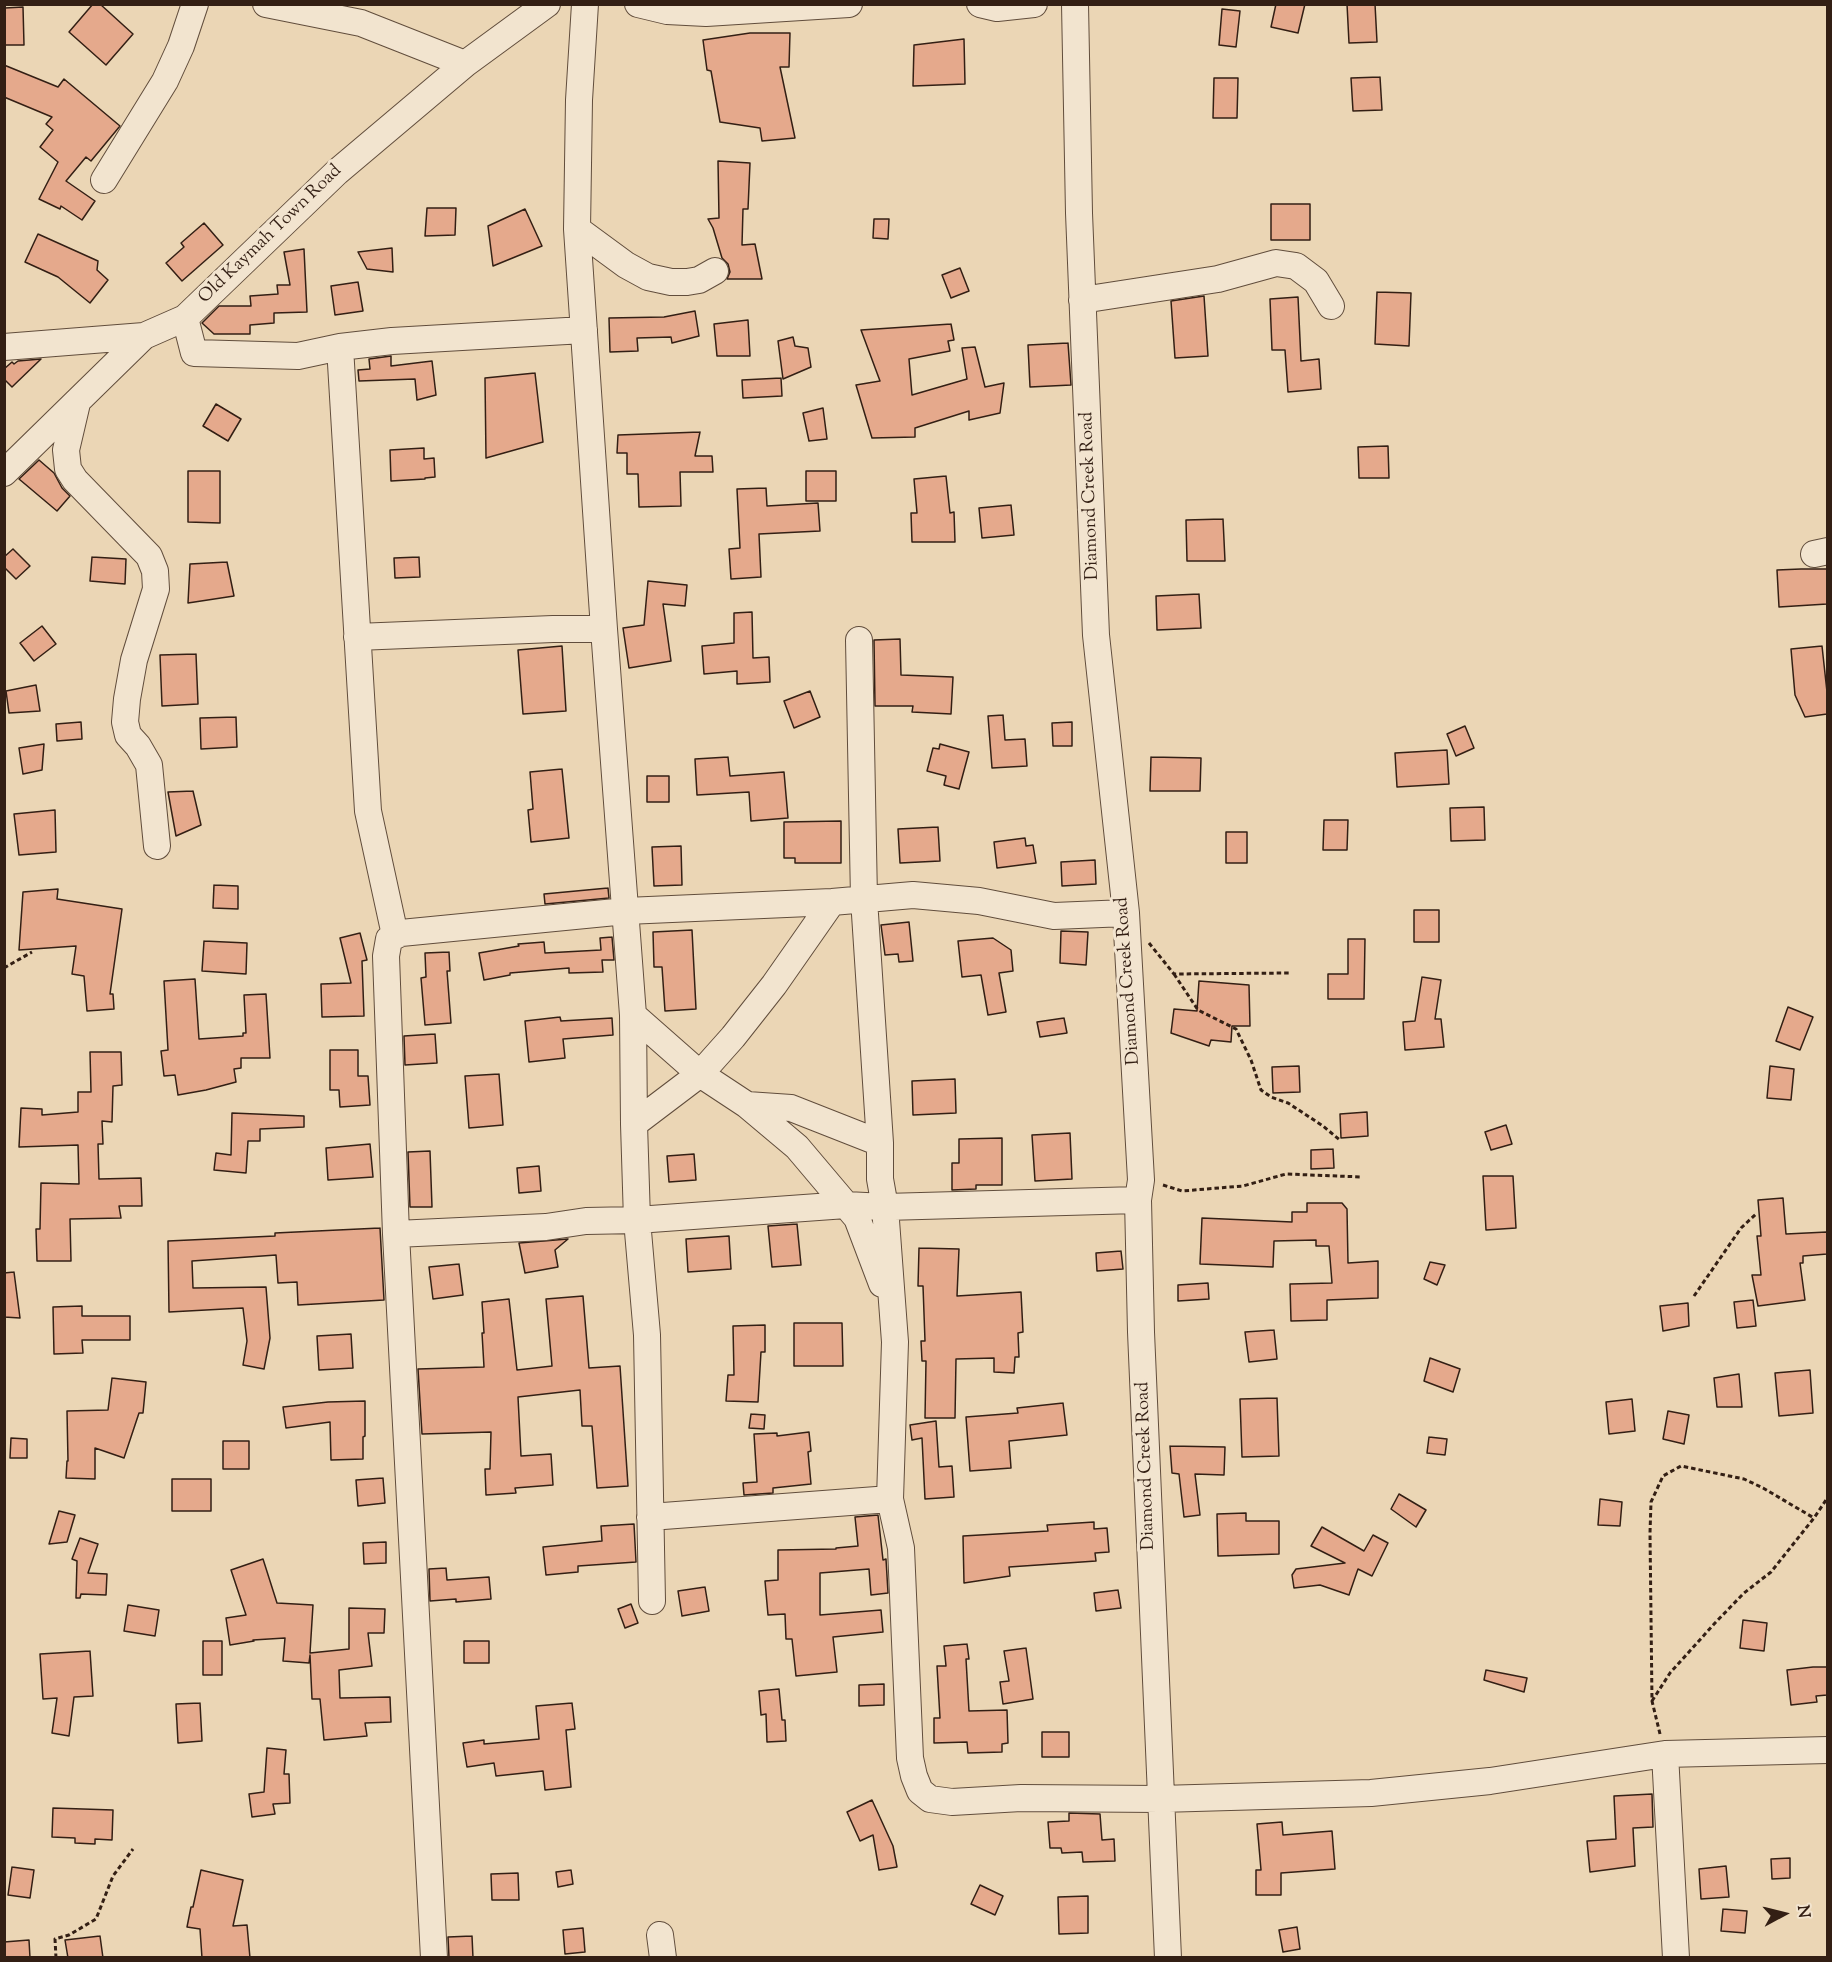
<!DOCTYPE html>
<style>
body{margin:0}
#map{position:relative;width:1832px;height:1962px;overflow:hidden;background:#ebd6b5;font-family:"Sorts Mill Goudy",serif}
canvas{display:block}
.frame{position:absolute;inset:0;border:6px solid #331f14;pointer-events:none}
.north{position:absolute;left:1754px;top:1884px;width:60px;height:60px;-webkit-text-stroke:4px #f2e4cf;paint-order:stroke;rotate:83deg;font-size:16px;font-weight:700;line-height:24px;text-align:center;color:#331f14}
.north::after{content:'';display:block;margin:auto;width:21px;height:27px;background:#331f14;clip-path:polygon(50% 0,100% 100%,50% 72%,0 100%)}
</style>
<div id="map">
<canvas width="1832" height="1962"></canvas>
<div class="frame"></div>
<div class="north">N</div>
</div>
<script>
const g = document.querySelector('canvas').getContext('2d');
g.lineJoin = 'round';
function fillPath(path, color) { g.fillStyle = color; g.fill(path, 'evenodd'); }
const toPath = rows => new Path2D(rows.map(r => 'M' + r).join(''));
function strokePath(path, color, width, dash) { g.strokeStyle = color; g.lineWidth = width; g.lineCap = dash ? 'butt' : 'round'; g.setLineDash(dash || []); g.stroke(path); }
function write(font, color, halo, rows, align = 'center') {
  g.font = font + ' "Sorts Mill Goudy",serif'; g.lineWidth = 6; g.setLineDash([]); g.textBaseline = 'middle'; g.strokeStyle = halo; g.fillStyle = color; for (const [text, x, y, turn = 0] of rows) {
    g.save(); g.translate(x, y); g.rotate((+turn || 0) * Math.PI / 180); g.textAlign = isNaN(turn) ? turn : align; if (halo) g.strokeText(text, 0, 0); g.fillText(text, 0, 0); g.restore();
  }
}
const building = toPath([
 [93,4,100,4,133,34,106,65,69,32,93,4],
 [1276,4,1305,4,1298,33,1271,27,1276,4],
 [1347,4,1375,4,1377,42,1349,43,1347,4],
 [23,7,24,45,5,45,5,8,23,7],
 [1222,9,1240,11,1236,47,1219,45,1222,9],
 [750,33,790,33,789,67,780,67,795,138,762,141,760,128,720,122,711,71,707,70,703,40,750,33],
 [964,39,965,84,913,86,914,45,964,39],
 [4,65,58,87,64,79,120,126,91,161,86,157,66,181,95,201,82,220,61,206,60,209,39,199,58,162,40,147,53,130,46,124,52,117,4,97,4,65],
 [1380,77,1382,110,1353,111,1351,78,1380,77],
 [1214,78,1238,78,1237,118,1213,118,1214,78],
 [718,161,750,163,748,209,743,209,742,245,755,244,762,279,727,279,730,272,728,264,722,258,713,228,708,219,719,218,718,161],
 [1271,204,1310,204,1310,240,1271,240,1271,204],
 [427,208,456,208,455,235,425,236,427,208],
 [525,209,542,246,493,266,488,226,525,209],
 [874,219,889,219,888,239,873,238,874,219],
 [204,223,223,245,182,281,166,263,184,247,181,243,204,223],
 [38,234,98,261,97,270,108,280,90,303,58,277,25,262,38,234],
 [392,248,393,272,367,269,358,252,392,248],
 [304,249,307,312,274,313,274,323,250,325,250,334,214,334,202,323,219,306,251,306,250,296,278,294,277,285,290,285,284,252,304,249],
 [960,268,969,291,951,298,942,275,960,268],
 [358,282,363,311,335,315,331,286,358,282],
 [1377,292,1411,293,1409,346,1375,344,1377,292],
 [1204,296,1208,356,1175,358,1171,301,1204,296],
 [1298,297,1301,361,1319,359,1321,389,1288,392,1285,350,1272,350,1270,299,1298,297],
 [695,311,699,336,672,343,671,337,637,338,638,351,610,352,609,318,664,317,695,311],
 [748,320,750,356,717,356,714,324,748,320],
 [951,324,954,340,948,341,950,351,909,359,912,395,967,379,962,348,975,347,985,387,1004,383,1000,413,969,420,969,411,915,428,915,437,872,438,856,385,880,381,861,330,951,324],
 [793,337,795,346,808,348,811,367,783,379,778,341,793,337],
 [1068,343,1071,385,1030,387,1028,345,1068,343],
 [391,356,391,366,432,361,436,395,417,400,415,379,359,381,358,370,370,369,369,359,391,356],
 [41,359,12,387,4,379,4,369,12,362,14,364,18,361,41,359],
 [535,373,543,442,486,458,485,378,535,373],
 [781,378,782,396,743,398,742,380,781,378],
 [216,404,241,419,228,441,203,426,216,404],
 [823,408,827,439,809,441,803,413,823,408],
 [700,432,695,456,712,456,713,472,680,472,681,506,639,507,638,474,627,474,627,453,617,453,618,435,700,432],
 [1388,446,1389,478,1359,478,1358,447,1388,446],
 [424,448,424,459,434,458,435,477,425,478,425,479,391,481,390,450,424,448],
 [39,460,54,473,62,488,70,496,57,511,19,479,39,460],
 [188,471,220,471,220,523,188,522,188,471],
 [806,471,836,471,836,501,806,501,806,471],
 [946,476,950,513,954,512,955,542,912,542,911,513,917,513,914,479,946,476],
 [766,488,767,506,818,503,820,531,759,534,761,577,731,579,729,549,740,548,737,489,766,488],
 [1011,505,1014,535,982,538,979,508,1011,505],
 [1223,519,1225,561,1187,561,1186,520,1223,519],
 [13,549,30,566,16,579,4,567,4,557,13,549],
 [92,557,126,559,125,584,90,581,92,557],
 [419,557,420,577,395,578,394,558,419,557],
 [227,562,234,596,188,603,190,564,227,562],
 [1801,569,1827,569,1827,604,1779,607,1777,570,1801,569],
 [648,581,687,585,685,606,663,604,671,661,629,668,623,628,644,625,648,581],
 [1199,594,1201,628,1157,630,1156,596,1199,594],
 [752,612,753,658,769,657,770,682,737,684,737,671,704,674,702,646,734,643,734,613,752,612],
 [42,626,56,644,34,661,20,643,42,626],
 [900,639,901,675,953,677,951,714,912,712,913,706,875,706,874,640,900,639],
 [562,646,566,711,523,714,518,650,562,646],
 [1822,646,1827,692,1827,714,1805,717,1795,695,1791,649,1822,646],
 [196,654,198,704,162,706,160,655,196,654],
 [36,685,40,711,9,713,6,691,36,685],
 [810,691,820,717,794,728,784,701,810,691],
 [1003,715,1005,740,1025,739,1027,766,992,768,988,716,1003,715],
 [236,717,237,747,201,749,200,718,236,717],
 [81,722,82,739,57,741,56,724,81,722],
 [1072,722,1072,746,1053,746,1052,723,1072,722],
 [1465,726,1474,748,1456,756,1447,734,1465,726],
 [44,744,42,770,23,774,19,748,44,744],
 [940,744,969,752,959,789,944,785,946,776,927,771,933,748,939,749,940,744],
 [1447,750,1449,784,1397,787,1395,753,1447,750],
 [728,757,730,776,784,772,788,818,751,821,749,792,697,795,695,759,728,757],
 [1151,757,1201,758,1200,791,1150,791,1151,757],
 [562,769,569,838,531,842,528,810,533,809,530,772,562,769],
 [647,776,669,776,669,802,647,802,647,776],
 [193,791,201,825,176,836,168,792,193,791],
 [1484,807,1485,840,1451,841,1450,808,1484,807],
 [55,810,56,852,19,855,14,814,55,810],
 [1324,820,1348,820,1347,850,1323,850,1324,820],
 [841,821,841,863,795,863,795,858,784,858,784,822,841,821],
 [938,827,940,861,900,863,898,829,938,827],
 [1226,832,1247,832,1247,863,1226,863,1226,832],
 [1025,838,1026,846,1033,845,1036,863,997,868,994,842,1025,838],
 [681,846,682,885,654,886,652,847,681,846],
 [1095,860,1096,884,1062,886,1061,862,1095,860],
 [214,885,238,886,238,909,213,908,214,885],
 [608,888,609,898,545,904,544,894,608,888],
 [58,889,57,899,122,909,110,994,113,994,114,1009,87,1011,84,976,72,974,76,946,19,950,23,892,58,889],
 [1414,910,1439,910,1439,942,1414,942,1414,910],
 [909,922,913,961,899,962,898,954,885,955,881,925,909,922],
 [692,930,696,1009,665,1011,662,967,654,967,653,932,692,930],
 [1061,931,1088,932,1086,965,1060,963,1061,931],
 [360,933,367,960,362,961,364,1016,322,1017,321,984,351,983,340,938,360,933],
 [612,937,614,960,602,960,603,972,569,973,569,968,510,973,510,975,484,980,479,953,519,946,518,944,544,942,545,953,601,950,600,938,612,937],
 [993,938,1011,950,1013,971,999,973,1006,1012,988,1015,981,975,962,977,958,941,993,938],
 [1348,939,1365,939,1364,999,1328,999,1328,974,1348,974,1348,939],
 [204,941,247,943,246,974,202,971,204,941],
 [449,952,450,971,447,971,451,1023,425,1025,421,978,426,977,425,953,449,952],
 [1422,977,1441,980,1435,1019,1441,1019,1444,1047,1405,1050,1403,1022,1415,1021,1422,977],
 [195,979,199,1039,243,1036,243,1033,246,1033,244,995,266,994,270,1058,241,1058,241,1068,234,1069,236,1082,206,1090,178,1095,175,1075,164,1076,161,1051,168,1050,164,981,195,979],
 [1199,981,1249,985,1250,1026,1232,1026,1231,1042,1211,1040,1209,1046,1171,1033,1174,1009,1197,1011,1199,981],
 [1788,1007,1813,1017,1800,1050,1776,1041,1788,1007],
 [560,1017,561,1021,612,1018,613,1035,563,1039,565,1058,529,1062,525,1021,560,1017],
 [1064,1018,1067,1033,1040,1037,1037,1022,1064,1018],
 [435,1034,437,1063,405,1065,404,1036,435,1034],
 [330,1050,358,1050,358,1076,368,1076,370,1105,340,1107,339,1090,330,1090,330,1050],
 [90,1052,121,1052,122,1085,113,1086,112,1122,102,1121,103,1144,98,1144,99,1179,141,1178,142,1206,119,1206,121,1218,70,1219,71,1261,37,1261,36,1229,40,1229,41,1183,79,1184,78,1145,19,1147,21,1108,42,1109,42,1115,78,1112,78,1092,91,1092,90,1052],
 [1299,1066,1300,1092,1273,1093,1272,1067,1299,1066],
 [1770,1066,1794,1069,1791,1100,1767,1098,1770,1066],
 [499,1074,503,1125,469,1128,465,1076,499,1074],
 [955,1079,956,1113,913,1115,912,1081,955,1079],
 [1367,1112,1368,1136,1341,1138,1340,1114,1367,1112],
 [232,1113,304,1116,304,1127,260,1129,260,1141,248,1141,246,1173,214,1170,216,1153,231,1155,232,1113],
 [1506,1125,1512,1144,1491,1150,1485,1132,1506,1125],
 [1070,1133,1072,1179,1035,1181,1032,1135,1070,1133],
 [1002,1138,1002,1185,976,1185,976,1189,952,1190,952,1163,959,1163,959,1139,1002,1138],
 [370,1144,373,1177,328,1180,326,1148,370,1144],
 [1333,1149,1334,1168,1311,1169,1311,1150,1333,1149],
 [430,1151,432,1207,410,1207,408,1152,430,1151],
 [694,1154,696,1180,669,1182,667,1156,694,1154],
 [539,1166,541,1191,519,1193,517,1168,539,1166],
 [1483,1176,1513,1176,1516,1228,1486,1230,1483,1176],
 [1783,1198,1786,1234,1827,1232,1827,1254,1803,1256,1803,1263,1800,1263,1805,1300,1758,1306,1752,1275,1761,1275,1757,1236,1761,1236,1758,1200,1783,1198],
 [1307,1203,1342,1203,1347,1209,1348,1263,1378,1261,1378,1298,1327,1300,1327,1320,1291,1321,1290,1284,1332,1283,1329,1246,1316,1246,1316,1240,1274,1241,1273,1267,1200,1264,1202,1218,1292,1222,1292,1212,1307,1212,1307,1203],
 [797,1224,801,1265,772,1267,768,1226,797,1224],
 [380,1228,384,1300,298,1305,297,1282,278,1283,276,1255,192,1261,193,1288,266,1287,270,1338,264,1369,243,1365,247,1341,243,1308,169,1312,168,1241,275,1236,275,1233,380,1228],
 [729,1236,731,1269,688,1272,686,1239,729,1236],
 [568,1239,555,1250,558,1267,525,1273,519,1243,568,1239],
 [919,1248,959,1249,957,1296,1021,1292,1023,1332,1018,1333,1019,1357,1015,1357,1014,1373,994,1372,994,1358,956,1359,955,1418,925,1418,926,1361,922,1361,921,1341,925,1341,923,1286,918,1286,919,1248],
 [1121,1251,1123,1269,1097,1271,1096,1253,1121,1251],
 [1430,1262,1445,1265,1437,1285,1424,1279,1430,1262],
 [459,1264,463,1295,433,1299,429,1267,459,1264],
 [14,1272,20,1318,4,1317,4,1273,14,1272],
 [1208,1283,1209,1299,1178,1301,1178,1285,1208,1283],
 [583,1296,589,1368,620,1366,628,1486,597,1488,592,1426,582,1426,580,1390,518,1397,521,1456,551,1454,553,1485,515,1488,516,1493,486,1495,485,1469,490,1469,491,1432,422,1434,418,1369,484,1367,482,1333,484,1333,482,1302,509,1299,517,1370,552,1366,546,1299,583,1296],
 [1753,1300,1756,1326,1737,1328,1734,1302,1753,1300],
 [1688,1303,1689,1326,1663,1331,1660,1306,1688,1303],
 [82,1306,82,1316,130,1316,130,1340,82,1340,83,1353,54,1354,53,1307,82,1306],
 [794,1323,842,1323,843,1366,794,1366,794,1323],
 [765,1325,765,1352,761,1352,758,1402,726,1401,728,1375,734,1375,733,1326,765,1325],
 [1274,1330,1277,1359,1249,1362,1245,1332,1274,1330],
 [351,1334,353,1368,319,1370,317,1336,351,1334],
 [1430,1358,1460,1369,1453,1392,1424,1381,1430,1358],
 [1810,1370,1813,1413,1779,1416,1775,1373,1810,1370],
 [1739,1374,1742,1407,1717,1407,1714,1378,1739,1374],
 [112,1378,146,1382,143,1413,139,1413,124,1458,95,1448,95,1479,66,1478,67,1461,68,1461,67,1411,108,1410,112,1378],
 [1277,1398,1279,1456,1242,1457,1240,1399,1277,1398],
 [1632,1399,1635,1431,1609,1434,1606,1402,1632,1399],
 [365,1401,365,1436,363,1437,363,1459,331,1460,330,1422,286,1428,283,1407,328,1402,365,1401],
 [1063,1403,1067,1435,1009,1441,1011,1468,970,1471,966,1417,1018,1413,1017,1408,1063,1403],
 [1668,1411,1689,1415,1684,1444,1663,1439,1668,1411],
 [751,1414,765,1415,764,1429,749,1428,751,1414],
 [936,1421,939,1467,952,1466,954,1497,925,1499,922,1438,912,1440,910,1425,936,1421],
 [809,1432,811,1451,808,1452,811,1484,773,1488,773,1493,744,1495,743,1483,757,1482,754,1434,777,1433,777,1436,809,1432],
 [1429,1437,1447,1439,1445,1455,1427,1453,1429,1437],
 [11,1438,27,1439,27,1458,10,1458,11,1438],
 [223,1441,249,1441,249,1469,223,1469,223,1441],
 [1170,1446,1225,1447,1224,1475,1195,1474,1200,1515,1184,1517,1179,1474,1172,1473,1170,1446],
 [383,1478,385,1503,358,1506,356,1480,383,1478],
 [172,1479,211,1479,211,1511,172,1511,172,1479],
 [1399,1494,1426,1510,1416,1527,1391,1509,1399,1494],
 [1600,1499,1622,1502,1620,1526,1598,1525,1600,1499],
 [59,1511,75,1515,67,1542,49,1544,59,1511],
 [1246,1513,1246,1521,1279,1521,1279,1554,1218,1556,1217,1514,1246,1513],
 [878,1515,883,1560,886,1559,888,1593,871,1595,869,1569,820,1573,820,1615,881,1610,883,1632,833,1637,837,1672,796,1676,792,1639,786,1639,785,1614,768,1615,765,1581,778,1580,778,1550,836,1549,836,1548,858,1546,855,1517,878,1515],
 [1094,1522,1094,1529,1107,1528,1109,1552,1095,1553,1096,1561,1009,1567,1010,1576,964,1583,963,1536,1048,1531,1047,1525,1094,1522],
 [634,1524,636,1562,578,1566,578,1572,546,1575,543,1547,602,1541,601,1526,634,1524],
 [1322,1527,1364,1551,1373,1535,1388,1543,1372,1576,1358,1569,1349,1595,1320,1585,1294,1588,1292,1575,1296,1569,1345,1563,1311,1546,1322,1527],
 [80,1538,98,1544,88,1573,107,1574,106,1595,81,1594,80,1598,76,1598,77,1561,72,1559,80,1538],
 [386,1542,386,1563,364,1564,363,1543,386,1542],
 [263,1559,277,1603,313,1605,310,1653,349,1649,349,1608,385,1609,384,1633,368,1633,372,1666,339,1670,340,1698,390,1697,391,1722,365,1723,367,1736,324,1740,320,1699,312,1699,310,1655,309,1663,283,1661,285,1638,253,1640,254,1641,230,1645,226,1618,246,1615,231,1570,263,1559],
 [446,1568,447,1580,489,1577,491,1599,456,1602,456,1599,430,1601,429,1569,446,1568],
 [705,1587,709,1611,682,1616,678,1591,705,1587],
 [1118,1590,1121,1608,1096,1611,1094,1593,1118,1590],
 [631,1604,638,1623,625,1628,618,1609,631,1604],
 [128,1605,159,1610,155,1636,124,1631,128,1605],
 [1743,1620,1767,1623,1764,1651,1740,1648,1743,1620],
 [203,1641,222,1641,222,1675,203,1675,203,1641],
 [464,1641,489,1641,489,1663,464,1663,464,1641],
 [967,1644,969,1659,966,1659,969,1711,1007,1710,1008,1743,1002,1744,1002,1752,968,1753,967,1742,934,1743,934,1718,940,1718,937,1666,946,1666,944,1646,967,1644],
 [1026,1648,1033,1699,1003,1704,1000,1682,1009,1681,1004,1651,1026,1648],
 [90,1651,93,1696,74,1697,69,1736,52,1733,57,1698,43,1699,40,1654,90,1651],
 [1813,1667,1827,1667,1827,1695,1816,1696,1817,1702,1791,1705,1787,1670,1813,1667],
 [1486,1670,1527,1678,1524,1692,1484,1680,1486,1670],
 [884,1684,884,1705,859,1706,859,1685,884,1684],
 [779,1689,782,1720,785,1720,786,1741,767,1742,766,1714,761,1715,759,1691,779,1689],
 [200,1703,202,1741,178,1743,176,1704,200,1703],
 [572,1703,575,1729,566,1730,571,1787,545,1790,543,1771,496,1776,494,1763,467,1767,463,1743,484,1740,484,1744,539,1739,536,1706,572,1703],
 [1042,1732,1069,1732,1069,1757,1042,1757,1042,1732],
 [267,1748,286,1750,284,1774,289,1774,290,1803,273,1804,275,1814,252,1817,249,1794,264,1792,267,1748],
 [1652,1794,1653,1827,1633,1828,1635,1866,1590,1872,1587,1841,1616,1839,1614,1796,1652,1794],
 [872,1800,893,1846,897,1867,879,1870,873,1835,860,1841,847,1812,872,1800],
 [53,1808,113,1810,112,1840,95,1839,95,1844,75,1843,75,1838,52,1837,53,1808],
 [1069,1813,1100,1814,1102,1840,1114,1839,1115,1861,1083,1862,1082,1852,1062,1853,1061,1848,1050,1848,1048,1822,1069,1821,1069,1813],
 [1282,1822,1283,1835,1332,1831,1335,1869,1281,1873,1281,1895,1256,1895,1256,1870,1261,1870,1257,1824,1282,1822],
 [1790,1858,1790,1878,1772,1879,1771,1859,1790,1858],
 [1726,1866,1729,1897,1701,1899,1699,1869,1726,1866],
 [12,1867,34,1870,30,1898,8,1895,12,1867],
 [201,1870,243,1880,233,1926,247,1925,250,1958,202,1958,200,1929,187,1927,191,1907,193,1907,201,1870],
 [571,1870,573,1884,558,1887,556,1872,571,1870],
 [518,1873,519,1900,492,1900,491,1874,518,1873],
 [980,1885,1003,1896,995,1915,971,1904,980,1885],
 [1088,1896,1088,1933,1059,1934,1058,1897,1088,1896],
 [1723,1909,1747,1911,1745,1933,1721,1931,1723,1909],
 [1297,1927,1300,1949,1283,1952,1279,1930,1297,1927],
 [583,1928,585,1952,565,1954,563,1930,583,1928],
 [100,1936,103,1958,68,1958,65,1940,100,1936],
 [472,1936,473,1958,449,1958,448,1937,472,1936],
 [29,1940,30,1958,4,1958,4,1942,29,1940]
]);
const path = toPath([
 [1149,943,1174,974,1290,973],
 [4,968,32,952],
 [1174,974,1198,1010,1236,1029,1251,1060,1261,1090,1271,1097,1288,1103,1323,1126,1341,1141],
 [1163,1185,1182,1191,1243,1186,1286,1174,1362,1177],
 [1694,1296,1741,1228,1756,1214],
 [1652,1701,1670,1673,1715,1623,1744,1593,1771,1572,1814,1518,1828,1497],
 [1660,1734,1652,1701,1650,1533,1651,1502,1663,1476,1681,1466,1744,1479,1763,1488,1814,1518],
 [56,1958,55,1939,69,1935,96,1919,113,1876,133,1849]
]);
const minor = toPath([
 [266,4,361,23,465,64],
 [638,4,667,11,706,13,849,4],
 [980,4,997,8,1034,4],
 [1075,4,1079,213,1096,635,1126,913,1141,1180,1138,1200,1141,1332,1168,1958],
 [104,180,165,81,181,46,195,4],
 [577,229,626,265,648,277,671,282,687,282,699,280,715,271],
 [1082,300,1218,279,1276,263,1296,266,1316,281,1331,306],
 [185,318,194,353,298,356,340,347,392,341,584,330],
 [4,347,144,336],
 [340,347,368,811,395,935],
 [77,403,66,450,68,469,75,480,149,556,155,571,156,589,134,660,127,699,125,722,128,735,138,746,149,765,157,846],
 [4,473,144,336,185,318,337,172,465,64,547,4],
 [1814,554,1828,551],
 [357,637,553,629,604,629],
 [859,640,864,899,880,1143,880,1179,885,1207,895,1342,890,1499,901,1548,910,1758,914,1776,920,1791,930,1799,952,1802,1021,1798,1160,1799,1371,1793,1490,1781,1665,1754,1828,1750],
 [633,1015,700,1074,747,1105,797,1147,857,1218,882,1284],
 [747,1105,791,1108,880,1143],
 [634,1124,700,1074,733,1037,774,985,832,902],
 [396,1234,546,1227,586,1221,637,1220,634,1124,633,1015,604,629,577,229,579,100,585,4],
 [650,1517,890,1499],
 [652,1601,647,1335,637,1220,846,1205,885,1207,1138,1200],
 [1665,1754,1676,1958],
 [660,1935,663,1958],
 [434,1958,396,1234,386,956,389,939,401,933,626,911,832,902,913,895,979,901,1054,916,1126,913]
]);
const streetNames = [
 ["Old Kaymah Town Road",271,235,-44],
 ["Diamond Creek Road",1091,496,-92],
 ["Diamond Creek Road",1129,981,-94],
 ["Diamond Creek Road",1147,1466,-92]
];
fillPath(building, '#e5a98c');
strokePath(building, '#331f14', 1.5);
strokePath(minor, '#614d3c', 28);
strokePath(path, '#331f14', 3, [4.5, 3]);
strokePath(minor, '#f2e4cf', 26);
write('18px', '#331f14', '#f2e4cf', streetNames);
</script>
